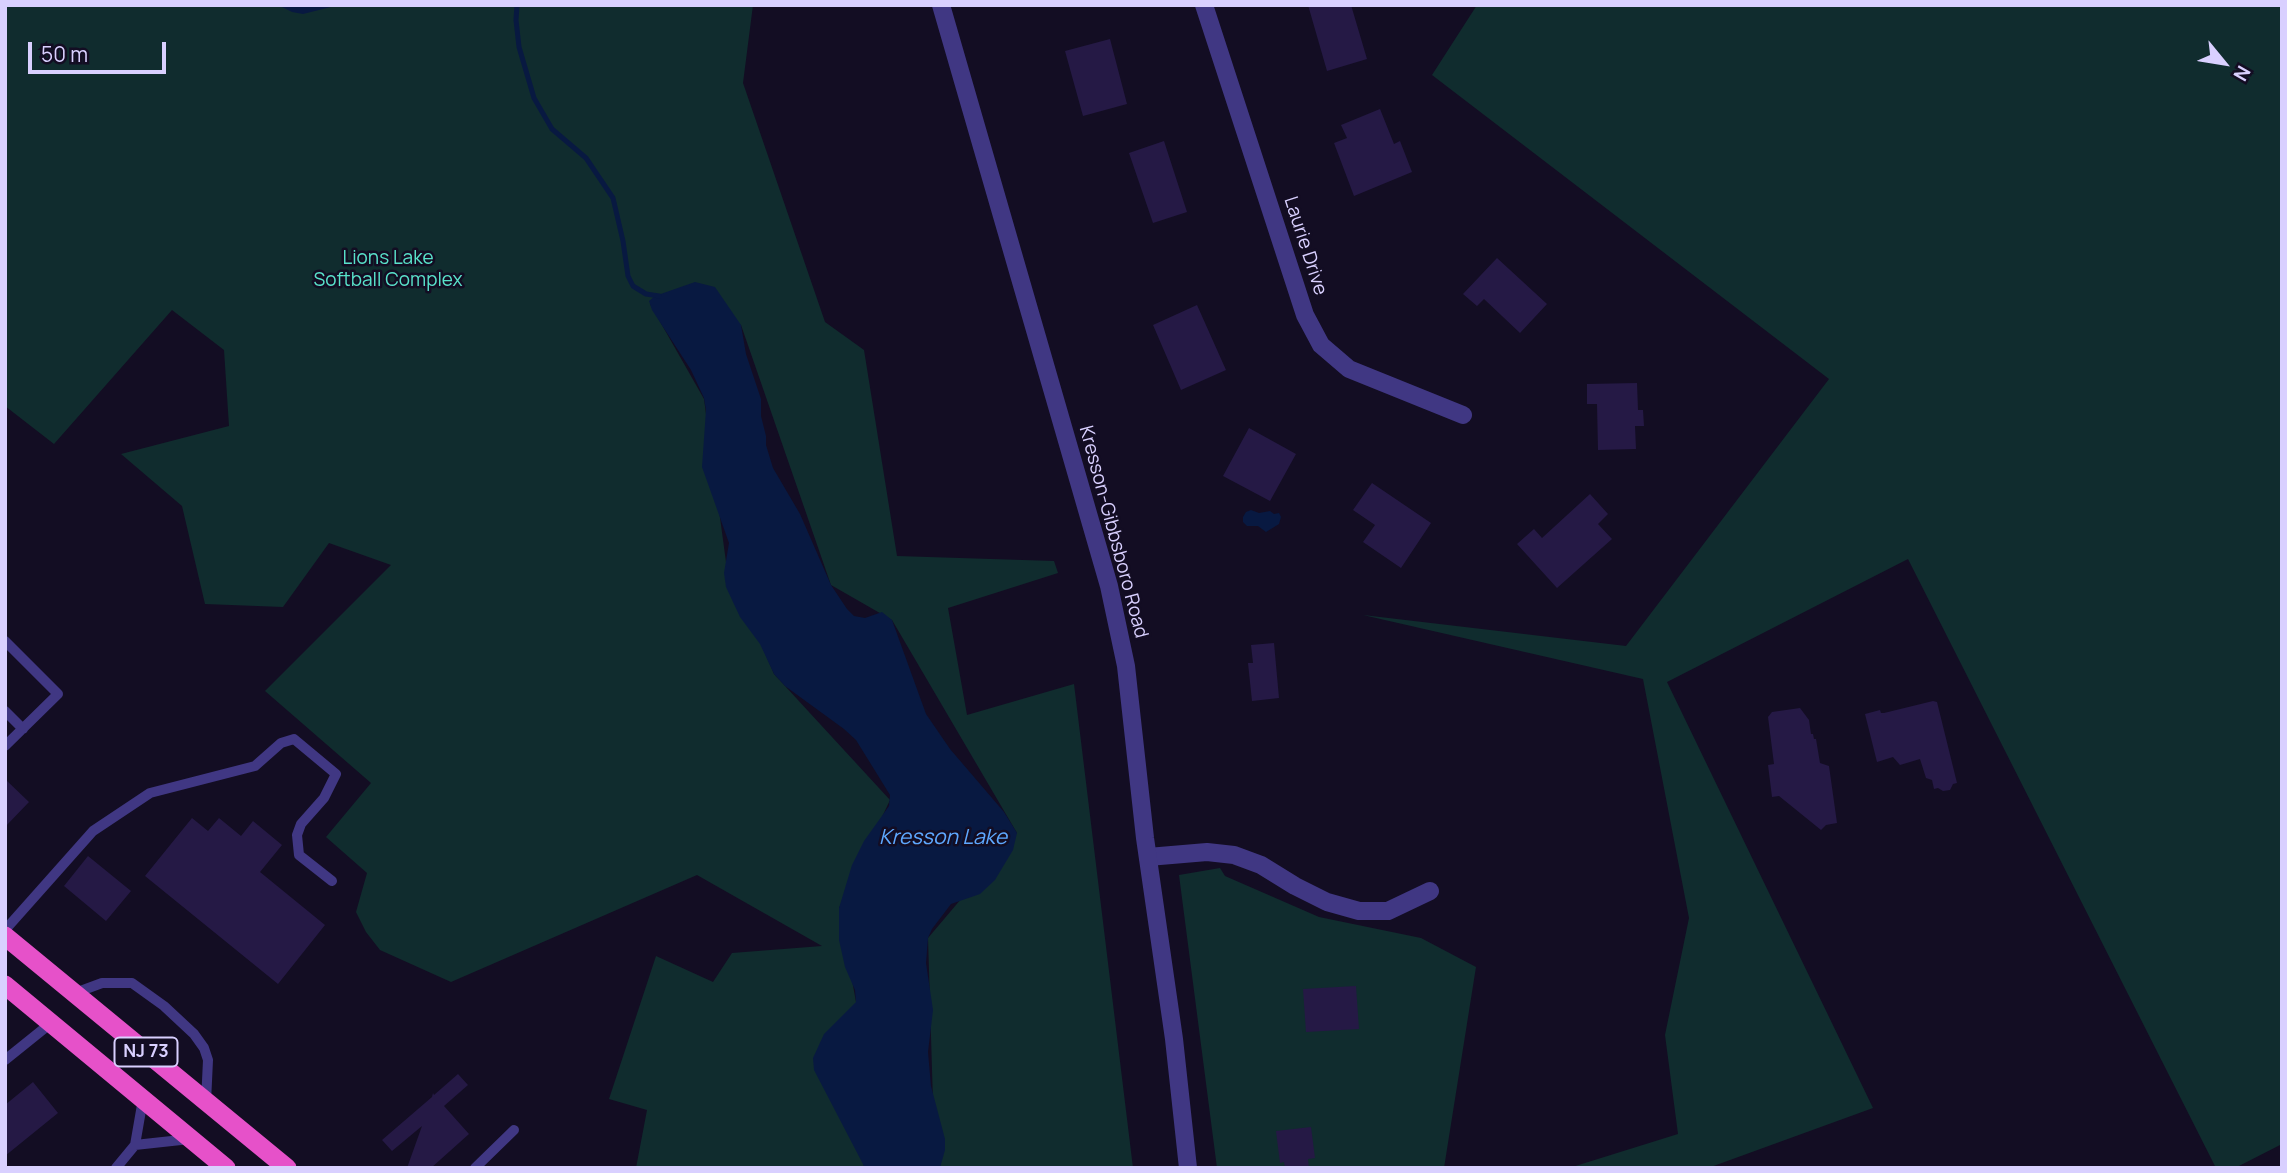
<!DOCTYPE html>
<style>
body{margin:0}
#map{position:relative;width:2287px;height:1173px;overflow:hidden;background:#130d23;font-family:Manrope,sans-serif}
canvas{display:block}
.frame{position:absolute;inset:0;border:7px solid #d9d0ff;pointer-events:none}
.north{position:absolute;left:2189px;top:28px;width:70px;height:70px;-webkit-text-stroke:5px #130d23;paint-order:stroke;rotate:120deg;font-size:19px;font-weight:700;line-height:28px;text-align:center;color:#d9d0ff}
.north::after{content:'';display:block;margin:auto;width:24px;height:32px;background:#d9d0ff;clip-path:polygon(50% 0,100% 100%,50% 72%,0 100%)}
.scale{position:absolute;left:28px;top:42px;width:138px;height:32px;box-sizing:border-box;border:4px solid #d9d0ff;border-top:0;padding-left:9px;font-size:21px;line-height:24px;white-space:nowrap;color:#d9d0ff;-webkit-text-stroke:5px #130d23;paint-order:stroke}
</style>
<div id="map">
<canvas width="2287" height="1173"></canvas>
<div class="frame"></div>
<div class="north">N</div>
<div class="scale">50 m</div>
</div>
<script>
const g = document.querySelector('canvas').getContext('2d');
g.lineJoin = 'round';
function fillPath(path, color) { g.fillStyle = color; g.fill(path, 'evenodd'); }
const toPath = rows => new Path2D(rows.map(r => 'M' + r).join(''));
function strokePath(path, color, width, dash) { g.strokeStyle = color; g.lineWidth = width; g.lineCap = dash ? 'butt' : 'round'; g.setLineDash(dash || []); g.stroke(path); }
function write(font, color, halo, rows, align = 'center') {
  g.font = font + ' Manrope,sans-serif'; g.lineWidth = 5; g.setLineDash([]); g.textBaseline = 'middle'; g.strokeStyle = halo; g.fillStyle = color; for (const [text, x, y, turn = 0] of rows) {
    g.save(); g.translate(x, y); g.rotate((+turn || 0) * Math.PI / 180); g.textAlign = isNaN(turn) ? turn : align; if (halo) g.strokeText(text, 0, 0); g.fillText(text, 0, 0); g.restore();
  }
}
const green = toPath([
 [5,5,753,5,743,83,825,322,864,350,897,556,1054,561,1058,573,948,608,967,715,1074,684,1133,1168,935,1168,928,938,1017,833,892,620,831,585,741,325,650,304,704,399,726,562,774,674,890,800,839,908,856,1002,864,1168,636,1168,647,1110,609,1099,656,956,713,982,732,953,822,946,697,875,451,982,380,950,366,932,356,912,367,873,326,837,371,783,265,691,391,565,329,543,283,607,205,604,182,506,121,454,229,426,224,350,172,310,54,444,5,406],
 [1477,5,2282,5,2282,1144,2235,1168,2216,1168,1908,559,1667,682,1873,1108,1708,1168,1569,1168,1678,1134,1665,1035,1689,918,1643,679,1363,615,1626,646,1829,379,1432,75],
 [1220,868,1225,876,1319,917,1421,938,1476,967,1444,1168,1217,1168,1179,875]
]);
const water = toPath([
 [278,5,339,5,303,14,292,12],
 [695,282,715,287,741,325,746,354,761,399,761,416,766,436,766,445,773,468,800,514,831,585,847,609,854,616,865,618,882,612,892,620,926,714,950,749,1004,812,1017,833,1013,850,995,880,980,894,951,904,932,929,928,938,926,963,933,1010,928,1052,931,1086,945,1139,945,1150,940,1168,865,1168,814,1070,813,1058,824,1034,856,1002,855,990,845,967,839,940,839,908,852,865,864,841,889,806,890,795,856,740,844,729,785,686,774,674,760,644,740,617,726,587,724,573,729,543,702,467,706,410,704,398,691,370,652,310,649,301,655,296],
 [1251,510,1259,513,1270,511,1274,514,1279,513,1281,517,1279,524,1266,532,1258,526,1247,526,1243,522,1243,517,1246,512]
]);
const stream = toPath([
 [517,5,516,20,519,47,534,98,552,129,586,158,613,198,623,241,628,276,633,286,646,294,659,296]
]);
const building = toPath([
 [1308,5,1351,5,1367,59,1327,71],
 [1110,39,1127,104,1083,116,1065,51],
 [1380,109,1394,144,1400,141,1412,172,1354,196,1334,143,1347,138,1341,125],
 [1164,141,1187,212,1153,223,1129,153],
 [1497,258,1547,304,1520,333,1484,299,1477,306,1463,294],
 [1197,305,1226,370,1181,390,1153,325],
 [1637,383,1638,410,1643,410,1644,426,1635,426,1636,449,1598,450,1597,404,1587,404,1587,384],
 [1249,428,1296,454,1270,501,1223,476],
 [1372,483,1431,523,1401,568,1363,542,1375,525,1353,510],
 [1590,494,1608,514,1598,524,1612,539,1557,588,1517,544,1534,529,1542,538],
 [1274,643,1279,698,1252,701,1248,663,1253,663,1251,645],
 [1933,701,1937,702,1957,783,1953,784,1950,790,1943,791,1938,788,1934,789,1932,780,1926,778,1920,759,1900,765,1893,757,1877,762,1865,714,1880,710,1881,713,1884,713],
 [1800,708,1809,720,1811,734,1813,734,1814,739,1816,739,1820,763,1829,766,1837,823,1826,825,1821,830,1779,796,1772,797,1768,765,1774,764,1768,717,1772,712],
 [5,779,29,802,5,827],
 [192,818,208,831,219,818,241,836,253,821,282,845,260,872,325,925,278,984,145,876],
 [88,856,131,891,106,921,64,886],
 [1356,986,1359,1029,1306,1032,1303,989],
 [458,1074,468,1085,444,1106,469,1134,431,1168,407,1168,422,1126,392,1151,382,1140,432,1097,433,1093,434,1095],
 [33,1082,58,1113,5,1156,5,1105],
 [1311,1127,1315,1158,1308,1159,1309,1168,1285,1168,1284,1162,1280,1163,1276,1131]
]);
const service = toPath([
 [5,641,58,694,5,746],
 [5,711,23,729],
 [5,930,93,831,150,793,255,766,281,743,294,739,336,774,324,798,301,824,297,835,299,855,332,881],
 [75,993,102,983,132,983,164,1006,194,1034,204,1048,208,1060,206,1102],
 [5,1060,51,1023],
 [143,1099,135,1145,190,1139],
 [116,1168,135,1145],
 [475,1168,514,1130]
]);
const minor = toPath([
 [1204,5,1305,315,1321,345,1349,369,1463,415],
 [1148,857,1207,852,1234,855,1261,865,1295,886,1327,902,1359,911,1388,911,1430,891]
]);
const tertiary = toPath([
 [941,5,1109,586,1126,666,1145,838,1174,1039,1188,1168]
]);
const trunk = toPath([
 [5,936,287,1168],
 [5,985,226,1168]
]);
const shields = [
 [146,1052,63]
];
const shieldNames = [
 ["NJ 73",146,1052]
];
const streetNames = [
 ["Laurie Drive",1305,246,72],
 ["Kresson-Gibbsboro Road",1113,532,75]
];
const parkNames = [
 ["Lions Lake",388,259],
 ["Softball Complex",388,281]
];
const waterNames = [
 ["Kresson Lake",943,838]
];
fillPath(green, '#102c2e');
fillPath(water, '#081941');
strokePath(stream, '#081941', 5);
fillPath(building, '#251945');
strokePath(service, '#403783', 10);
strokePath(minor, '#403783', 18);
strokePath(tertiary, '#403783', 18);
strokePath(trunk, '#e651c9', 19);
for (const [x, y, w] of shields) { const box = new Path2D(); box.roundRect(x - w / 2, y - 14.5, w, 29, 5); g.fillStyle = '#130d23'; g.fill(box); strokePath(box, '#d9d0ff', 2); }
write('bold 18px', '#d9d0ff', null, shieldNames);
write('19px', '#d9d0ff', '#130d23', streetNames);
write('19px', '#59e2ca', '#130d23', parkNames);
write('italic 21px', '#5ea8ff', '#130d23', waterNames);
</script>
